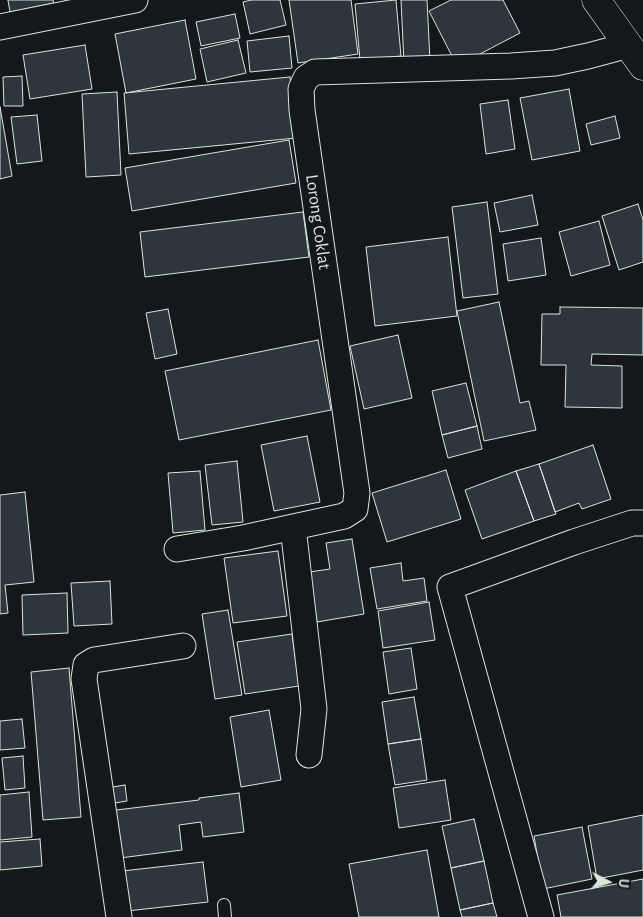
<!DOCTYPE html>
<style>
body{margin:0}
#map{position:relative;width:643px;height:917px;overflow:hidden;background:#14181c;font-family:"Alegreya Sans",sans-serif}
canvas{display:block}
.north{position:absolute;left:583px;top:857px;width:50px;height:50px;-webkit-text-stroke:4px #14181c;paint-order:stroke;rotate:95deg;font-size:14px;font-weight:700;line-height:20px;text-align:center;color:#d8e6dc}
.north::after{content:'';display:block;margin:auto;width:18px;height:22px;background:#d8e6dc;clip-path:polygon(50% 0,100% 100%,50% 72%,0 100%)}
</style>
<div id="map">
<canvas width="643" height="917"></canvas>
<div class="north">U</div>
</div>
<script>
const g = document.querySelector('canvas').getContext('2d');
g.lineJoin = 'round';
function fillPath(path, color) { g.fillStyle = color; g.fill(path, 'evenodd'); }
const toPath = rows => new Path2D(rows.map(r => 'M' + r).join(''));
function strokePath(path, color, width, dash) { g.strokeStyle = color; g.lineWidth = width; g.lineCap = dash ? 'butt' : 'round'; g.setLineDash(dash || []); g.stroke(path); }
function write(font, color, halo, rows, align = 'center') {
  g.font = font + ' "Alegreya Sans",sans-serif'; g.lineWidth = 4; g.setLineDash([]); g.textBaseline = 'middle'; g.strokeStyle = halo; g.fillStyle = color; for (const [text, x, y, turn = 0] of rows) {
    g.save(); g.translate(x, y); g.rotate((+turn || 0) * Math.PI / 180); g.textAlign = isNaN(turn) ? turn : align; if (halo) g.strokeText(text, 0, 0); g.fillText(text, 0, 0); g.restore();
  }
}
const building = toPath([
 [8,0,53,0,54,3,10,12,8,0],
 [251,0,280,0,286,25,250,34,243,2,251,0],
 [289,0,351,0,358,54,298,63,289,0],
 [396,0,401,56,360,60,355,4,396,0],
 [401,0,427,0,430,61,404,63,401,0],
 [451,0,503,0,520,33,457,66,429,11,451,0],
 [235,14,240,38,201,46,196,22,235,14],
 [185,20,196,79,126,93,115,34,185,20],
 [289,36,292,68,250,72,247,41,289,36],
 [238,40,246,73,207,82,200,49,238,40],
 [85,45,92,89,30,99,23,55,85,45],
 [22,76,23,106,4,106,3,77,22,76],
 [290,77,296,138,129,154,124,93,290,77],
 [569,89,580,151,532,160,520,98,569,89],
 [117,92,121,175,86,177,82,94,117,92],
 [508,100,515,149,486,154,480,104,508,100],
 [0,107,12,176,0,179,0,107],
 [37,115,42,161,17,164,11,117,37,115],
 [615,116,620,138,591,145,586,124,615,116],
 [289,140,296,183,132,211,125,168,289,140],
 [532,195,538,225,500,232,494,203,532,195],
 [487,202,498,294,463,298,452,207,487,202],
 [638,204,643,220,643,262,619,270,602,216,638,204],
 [303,212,309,257,145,277,140,232,303,212],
 [599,221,610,265,571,276,559,232,599,221],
 [448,237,457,316,375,326,366,247,448,237],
 [541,238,546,275,508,281,503,244,541,238],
 [499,302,520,403,529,401,536,430,484,441,457,311,499,302],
 [560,307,643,308,643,355,592,354,591,365,622,366,622,408,565,407,566,365,541,365,542,314,560,314,560,307],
 [168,309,177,354,155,359,146,313,168,309],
 [398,335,412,398,364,409,350,346,398,335],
 [318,340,331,410,179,440,165,371,318,340],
 [466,383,477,426,442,435,432,391,466,383],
 [477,426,482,449,448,458,442,435,477,426],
 [307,436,320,502,274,511,261,445,307,436],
 [593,445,611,499,582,509,579,503,555,512,539,464,593,445],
 [237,461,243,522,212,525,205,465,237,461],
 [539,464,556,514,534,521,516,471,539,464],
 [446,470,461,519,387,542,372,493,446,470],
 [200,471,205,530,173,533,168,473,200,471],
 [516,471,534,521,482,539,465,490,516,471],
 [25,492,34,582,5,585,8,613,0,614,0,495,25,492],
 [352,539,364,614,317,622,309,572,330,569,326,543,352,539],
 [278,551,287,616,233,623,224,558,278,551],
 [401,563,403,581,424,578,427,601,377,609,370,568,401,563],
 [110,581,112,624,74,626,71,583,110,581],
 [67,593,68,633,23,635,22,595,67,593],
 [429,602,435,640,383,648,378,611,429,602],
 [228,610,242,695,215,699,202,614,228,610],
 [292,634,299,686,245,694,237,642,292,634],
 [411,648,417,689,389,694,383,652,411,648],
 [69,668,81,817,43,820,31,672,69,668],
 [414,697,421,739,388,744,382,702,414,697],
 [269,710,281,780,241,787,230,717,269,710],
 [22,719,25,748,0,750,0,721,22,719],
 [421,739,427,780,395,785,388,744,421,739],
 [23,756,25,788,5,790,2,758,23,756],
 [445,780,451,820,399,828,393,788,445,780],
 [125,785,127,801,109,804,106,788,125,785],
 [29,792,32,837,0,840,0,795,29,792],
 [239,793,244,832,203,837,201,822,179,825,182,850,120,858,108,811,199,800,199,798,239,793],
 [643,815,643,870,597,879,588,826,643,815],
 [474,819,484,861,451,868,442,826,474,819],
 [582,827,592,879,543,889,534,836,582,827],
 [40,839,42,866,0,870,0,842,40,839],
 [427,850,439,917,359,917,349,864,427,850],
 [484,861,493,903,460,910,451,868,484,861],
 [203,862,208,902,127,911,122,871,203,862],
 [643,879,643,917,561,917,557,895,643,879],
 [493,903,497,917,462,917,460,910,493,903]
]);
const service = toPath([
 [224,905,225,917]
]);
const minor = toPath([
 [0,27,135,0],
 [293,527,314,709,309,755],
 [177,549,243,538,344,516,355,509,357,493,302,110,301,89,306,78,315,72,511,66,555,63,588,56,629,45],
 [119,917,84,679,86,665,94,660,183,646],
 [541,917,450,587,574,542,632,523,643,523]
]);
const trunk = toPath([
 [596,0,643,66]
]);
const streetNames = [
 ["Lorong Coklat",318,222,82]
];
fillPath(building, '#2c363c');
strokePath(building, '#d8e6dc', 1);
strokePath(service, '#d8e6dc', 14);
strokePath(minor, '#d8e6dc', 27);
strokePath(trunk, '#d8e6dc', 29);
strokePath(service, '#14181c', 12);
strokePath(minor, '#14181c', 25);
strokePath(trunk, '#14181c', 28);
write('18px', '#d8e6dc', '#14181c', streetNames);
</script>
